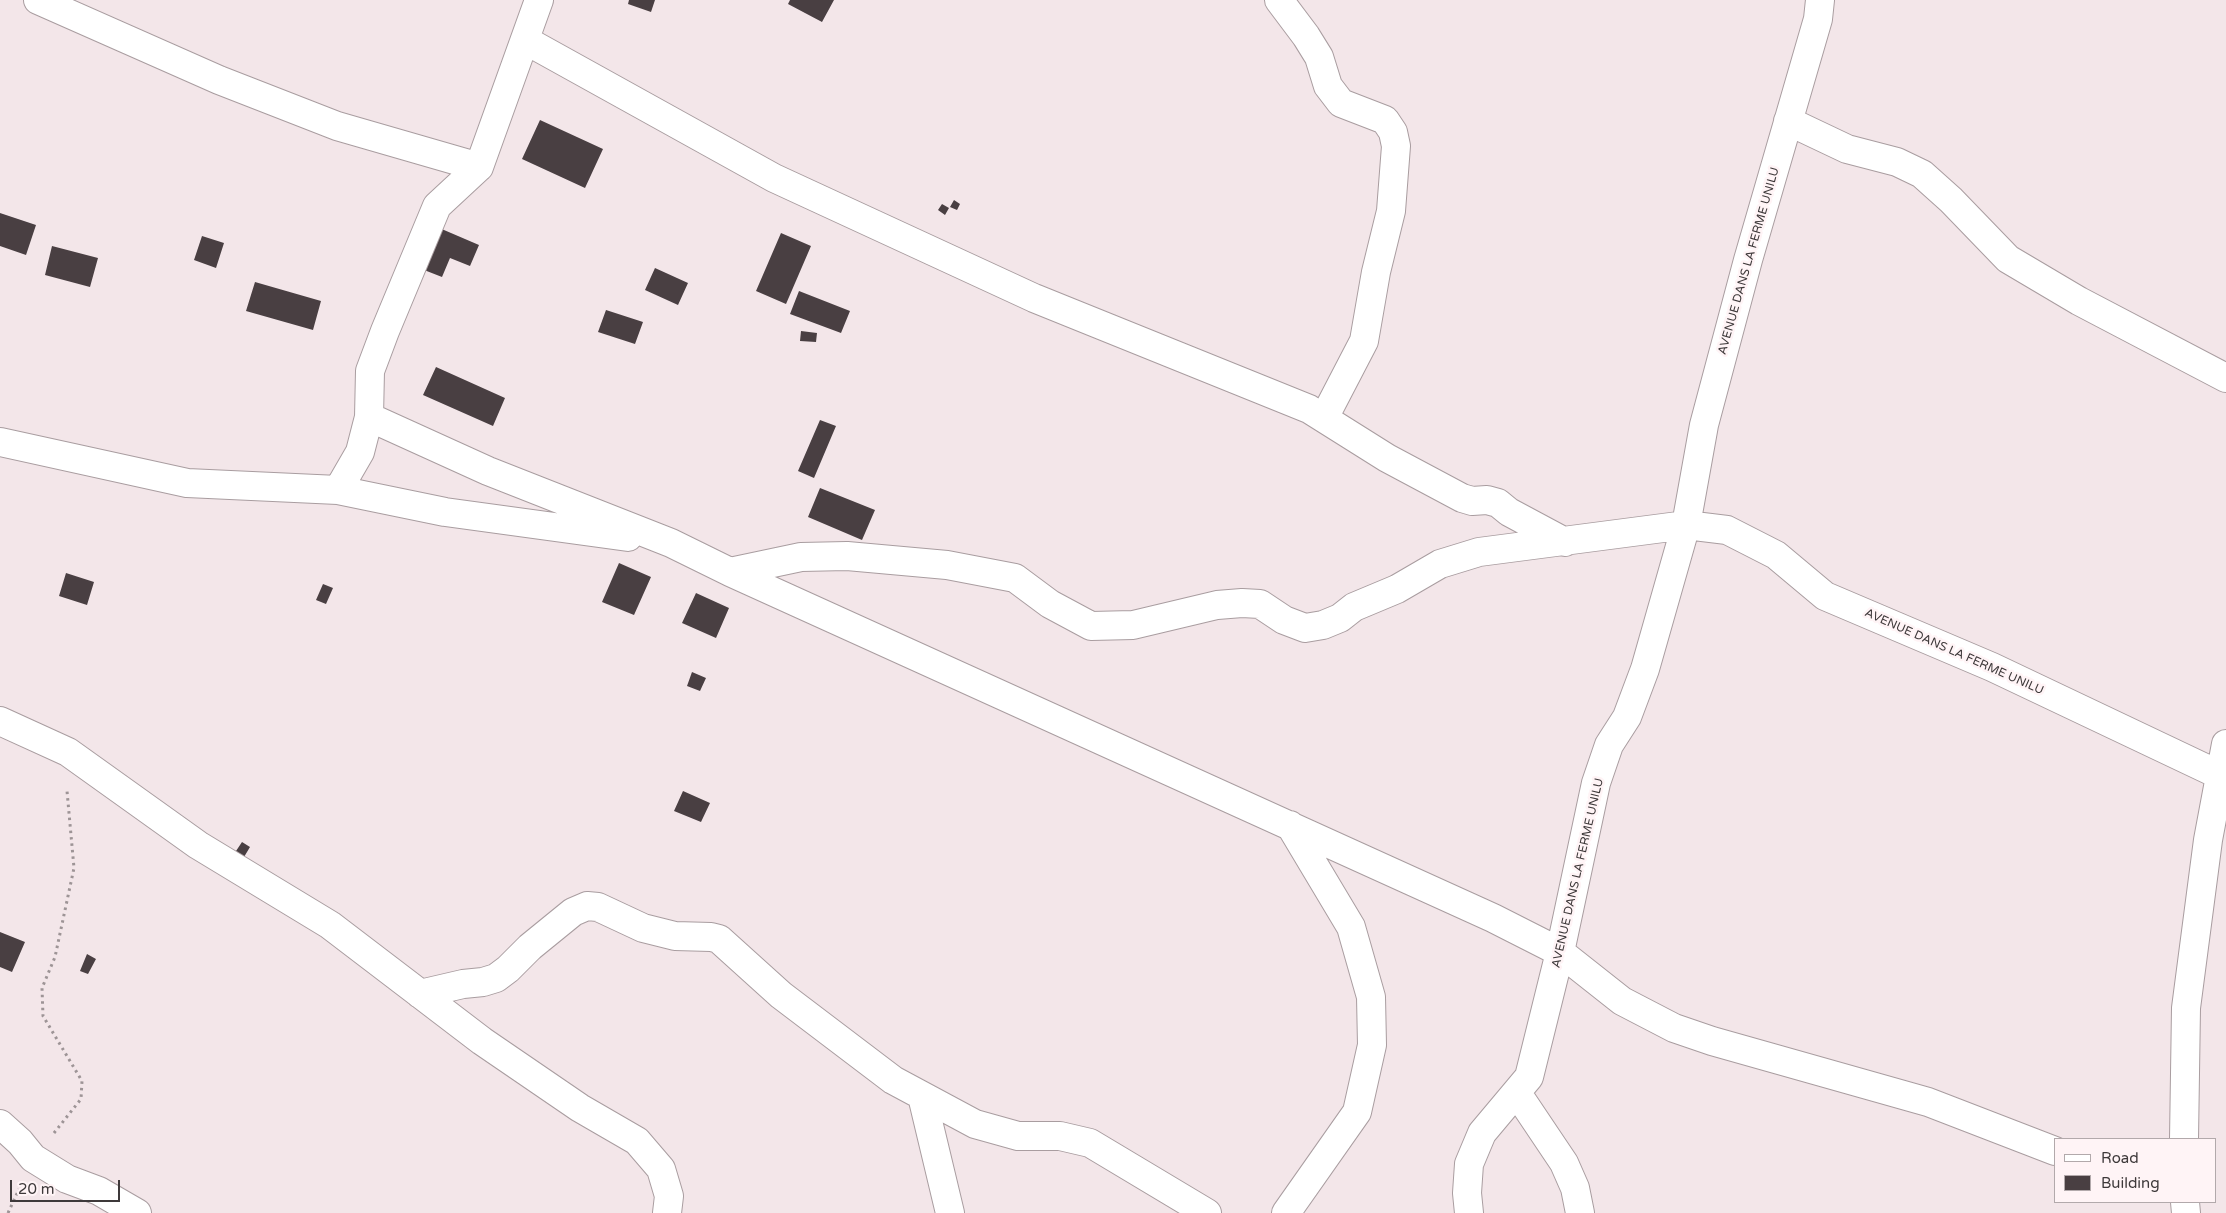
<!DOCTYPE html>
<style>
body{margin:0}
#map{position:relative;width:2226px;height:1213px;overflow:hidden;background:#f3e6e9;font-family:"Varela Round",sans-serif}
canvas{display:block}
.legend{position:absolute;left:2054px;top:1138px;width:162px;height:65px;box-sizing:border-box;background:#fff4f6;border:1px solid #b2a9ab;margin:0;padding:6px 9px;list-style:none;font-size:15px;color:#3e393a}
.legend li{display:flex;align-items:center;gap:10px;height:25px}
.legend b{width:25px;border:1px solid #b2a9ab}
.scale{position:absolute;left:10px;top:1180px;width:110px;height:22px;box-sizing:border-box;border:2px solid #3e393a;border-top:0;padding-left:6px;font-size:15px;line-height:18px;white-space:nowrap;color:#3e393a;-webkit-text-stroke:4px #fff4f6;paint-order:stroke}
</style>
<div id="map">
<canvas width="2226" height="1213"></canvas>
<ul class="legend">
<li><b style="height:6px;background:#fff"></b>Road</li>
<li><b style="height:14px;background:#493f42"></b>Building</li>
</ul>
<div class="scale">20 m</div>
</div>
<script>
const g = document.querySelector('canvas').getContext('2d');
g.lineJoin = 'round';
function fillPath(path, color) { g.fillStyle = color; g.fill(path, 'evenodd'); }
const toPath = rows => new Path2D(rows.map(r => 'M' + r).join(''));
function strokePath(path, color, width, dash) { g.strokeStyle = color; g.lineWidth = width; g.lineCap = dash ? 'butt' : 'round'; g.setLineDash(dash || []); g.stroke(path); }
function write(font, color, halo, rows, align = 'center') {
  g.font = font + ' "Varela Round",sans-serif'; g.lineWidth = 5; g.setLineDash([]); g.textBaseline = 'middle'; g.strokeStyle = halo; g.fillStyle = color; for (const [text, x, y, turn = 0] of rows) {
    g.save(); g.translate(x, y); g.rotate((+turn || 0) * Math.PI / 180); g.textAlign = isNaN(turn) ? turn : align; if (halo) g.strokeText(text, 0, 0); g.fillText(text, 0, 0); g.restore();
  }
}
const building = toPath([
 [629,0,655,0,651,12,628,4],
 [790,0,834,0,822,22,788,4],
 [540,120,603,149,585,188,522,159],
 [954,200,960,204,957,210,950,207],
 [942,204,949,208,945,215,938,210],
 [0,213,36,225,26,255,0,246],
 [437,227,479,245,470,266,450,258,442,277,419,268],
 [781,233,811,246,786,304,756,291],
 [202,236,224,243,216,268,194,260],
 [52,246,98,258,90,287,45,275],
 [655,268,688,283,678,305,645,290],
 [255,282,321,301,313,330,246,311],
 [799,291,850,311,841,333,790,314],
 [606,310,643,322,635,344,598,332],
 [801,331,817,333,816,342,800,341],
 [436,367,505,398,493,426,423,395],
 [820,420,836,426,814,478,798,471],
 [820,488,875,510,862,540,808,517],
 [619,563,651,577,634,615,602,602],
 [66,573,94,582,87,605,59,596],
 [323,584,333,588,326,604,316,600],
 [696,593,729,608,716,638,682,623],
 [692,672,706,678,700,691,687,686],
 [683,791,710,803,701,822,674,811],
 [242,842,250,847,244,857,236,851],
 [0,932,25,942,12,972,0,967],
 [87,954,96,959,88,974,80,971]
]);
const path = toPath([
 [54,1133,81,1099,82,1081,43,1016,42,988,55,957,74,868,67,791],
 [8,1213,19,1189]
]);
const minor = toPath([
 [38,0,219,80,337,126,479,167],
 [1279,0,1306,36,1319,57,1328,86,1341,103,1385,120,1393,132,1396,146,1391,211,1376,272,1364,341,1324,418],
 [525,40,774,178,1034,298,1309,409,1387,458,1462,498,1472,501,1487,500,1498,503,1509,512,1565,542],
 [1788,121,1847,149,1897,162,1922,174,1951,200,2008,259,2079,301,2226,378],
 [369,417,488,471,671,543,730,572,1493,918,1560,952,1622,1001,1674,1028,1712,1041,1928,1102,2055,1151],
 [0,442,187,483,338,490,445,512,628,537],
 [338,490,360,452,369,417,370,371,385,331,437,206,479,167,539,0],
 [730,572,801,557,847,556,947,565,1015,578,1050,604,1091,626,1133,625,1217,605,1242,603,1260,604,1284,620,1305,628,1323,625,1340,618,1354,607,1397,589,1440,564,1479,552,1686,525,1727,530,1776,555,1825,596,1992,667,2226,778],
 [0,721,68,752,198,845,330,925,482,1041,580,1108,637,1141,661,1169,669,1196,667,1213],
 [420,994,463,984,483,982,496,978,508,969,530,947,573,912,587,906,598,907,643,928,675,936,711,937,719,939,781,995,893,1080,975,1124,1018,1136,1060,1136,1090,1143,1207,1213],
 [1517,1093,1564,1163,1575,1188,1580,1213],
 [922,1096,950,1213],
 [0,1124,20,1142,33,1158,67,1179,99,1191,137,1213],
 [2184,1139,2186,1008,2208,840,2226,744],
 [2185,1202,2186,1213],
 [1286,1213,1357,1112,1372,1045,1371,997,1351,927,1290,825],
 [1469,1213,1467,1193,1469,1164,1482,1133,1529,1077,1560,952,1596,783,1609,745,1627,717,1645,669,1686,525,1704,425,1748,260,1818,19,1820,0]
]);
const streetNames = [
 ["AVENUE DANS LA FERME UNILU",1749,261,-74],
 ["AVENUE DANS LA FERME UNILU",1954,652,24],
 ["AVENUE DANS LA FERME UNILU",1578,873,-77]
];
fillPath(building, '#493f42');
strokePath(minor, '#a99da0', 30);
strokePath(path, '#9d9496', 3, [2.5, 4]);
strokePath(minor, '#fff', 28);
write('12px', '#3e393a', '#fff4f6', streetNames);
</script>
